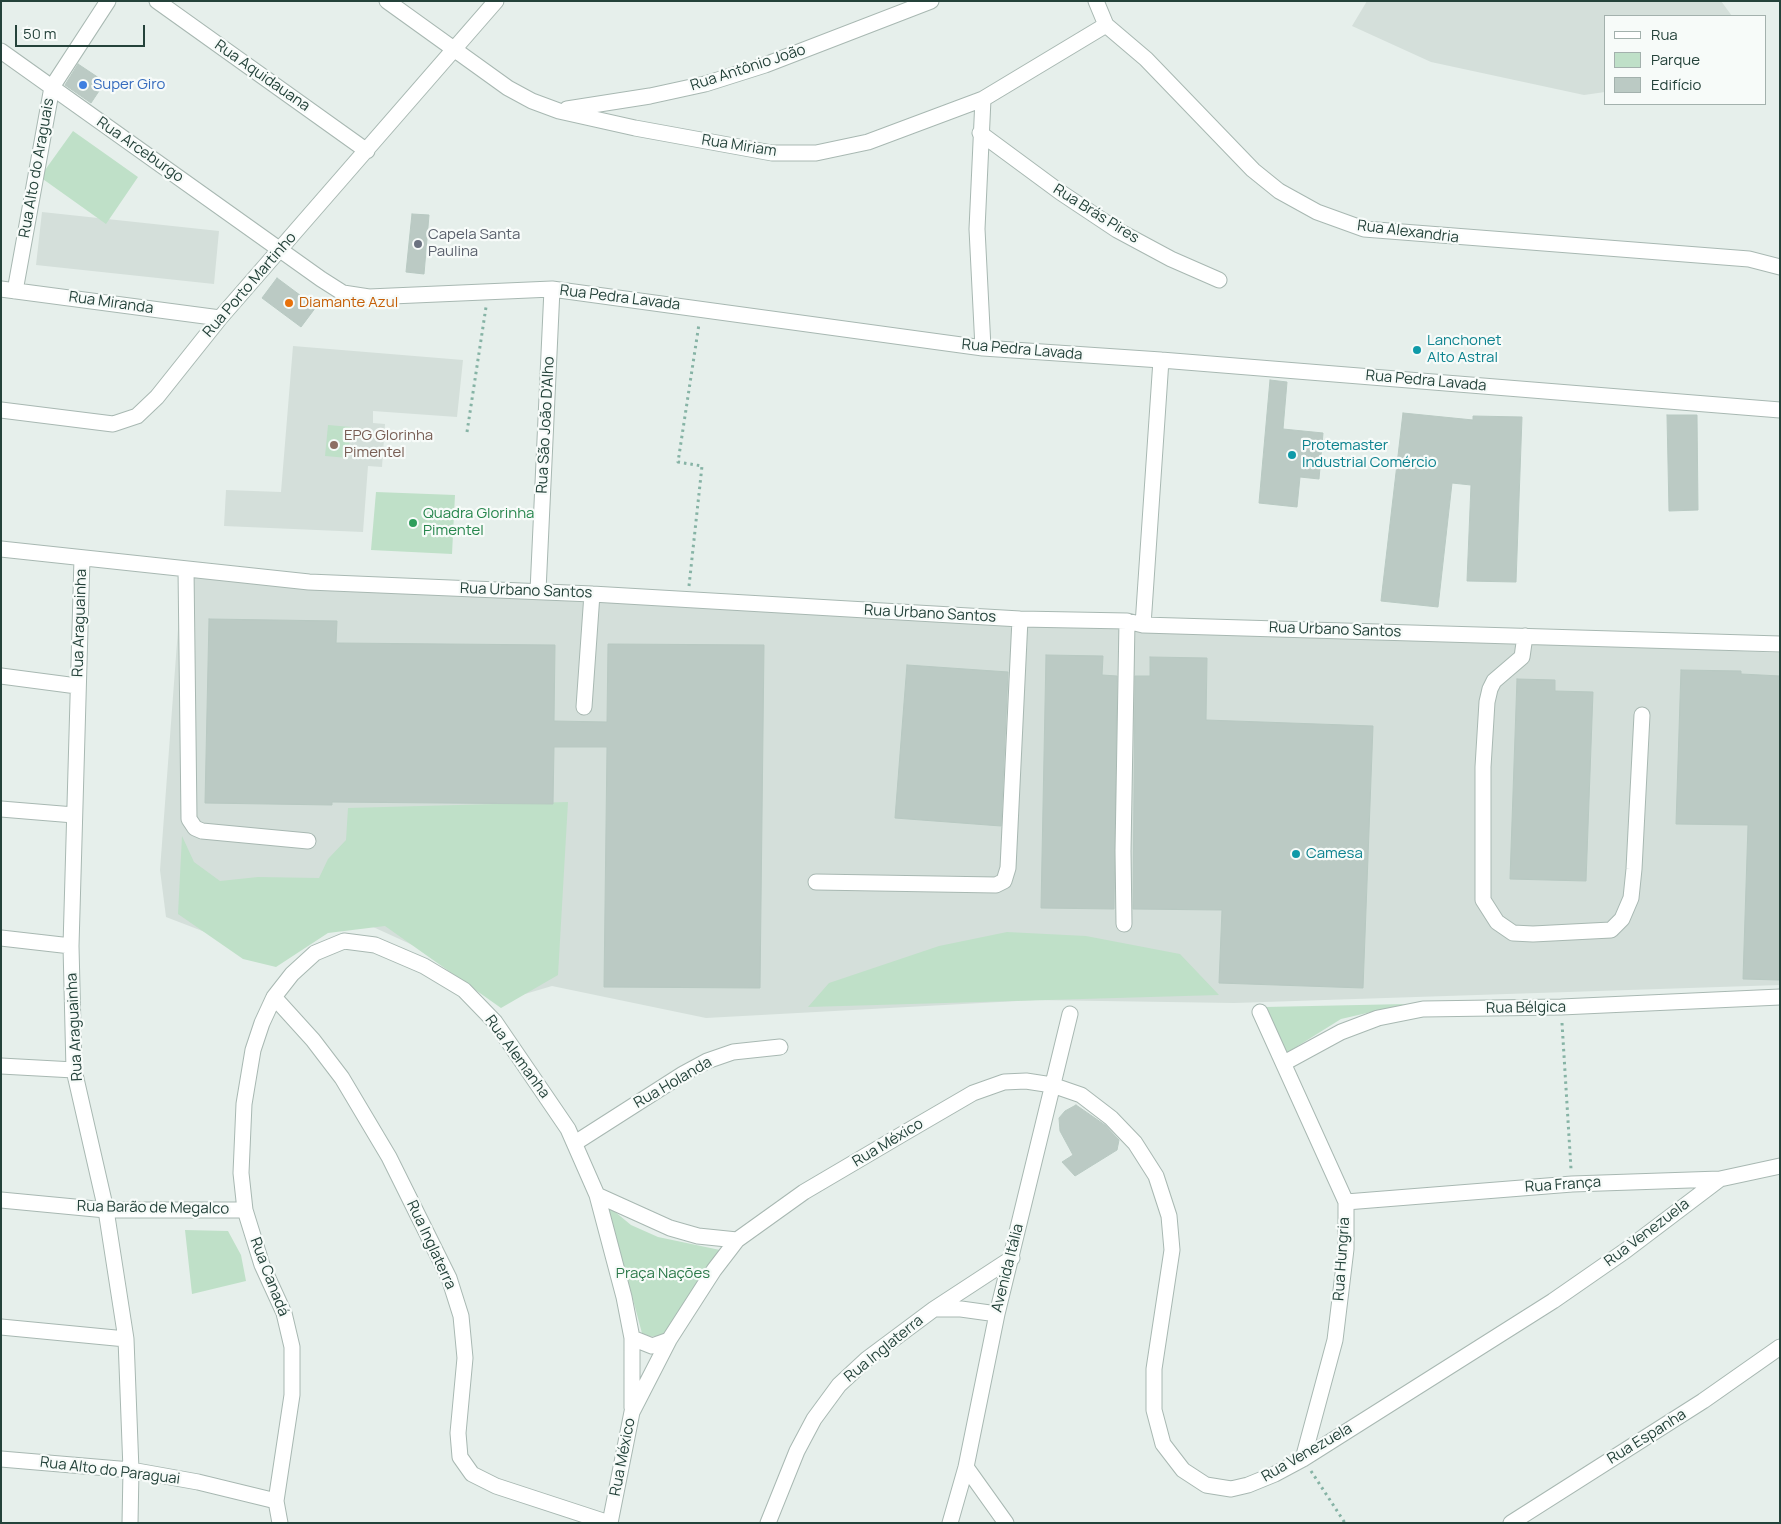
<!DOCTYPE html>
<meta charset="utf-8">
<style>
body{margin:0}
#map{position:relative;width:1781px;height:1524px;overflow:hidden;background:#e6efeb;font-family:Manrope,sans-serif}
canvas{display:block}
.frame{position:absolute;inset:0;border:2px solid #24423a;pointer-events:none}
.legend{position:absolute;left:1604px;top:15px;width:162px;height:90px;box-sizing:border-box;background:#f7fbf9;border:1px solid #a3b1ad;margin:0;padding:6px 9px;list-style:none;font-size:15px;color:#24423a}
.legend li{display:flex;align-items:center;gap:10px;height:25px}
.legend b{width:25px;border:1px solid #a3b1ad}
.scale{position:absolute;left:15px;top:25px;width:130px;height:22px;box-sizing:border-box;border:2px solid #24423a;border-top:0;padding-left:6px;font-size:15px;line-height:18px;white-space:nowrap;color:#24423a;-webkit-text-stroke:4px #f7fbf9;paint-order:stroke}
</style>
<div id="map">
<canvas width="1781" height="1524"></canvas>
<div class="frame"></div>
<ul class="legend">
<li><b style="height:6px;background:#fff"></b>Rua</li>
<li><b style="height:14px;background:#bfe0c8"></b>Parque</li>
<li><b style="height:14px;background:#bbcac4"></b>Edifício</li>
</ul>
<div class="scale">50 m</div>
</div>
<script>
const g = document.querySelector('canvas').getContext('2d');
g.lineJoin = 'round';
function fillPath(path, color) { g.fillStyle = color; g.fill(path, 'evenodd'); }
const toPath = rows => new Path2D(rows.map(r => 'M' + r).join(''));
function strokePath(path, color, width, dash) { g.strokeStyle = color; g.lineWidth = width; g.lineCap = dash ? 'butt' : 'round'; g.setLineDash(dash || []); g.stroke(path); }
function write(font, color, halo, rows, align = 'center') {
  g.font = font + ' Manrope,sans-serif'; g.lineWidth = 4.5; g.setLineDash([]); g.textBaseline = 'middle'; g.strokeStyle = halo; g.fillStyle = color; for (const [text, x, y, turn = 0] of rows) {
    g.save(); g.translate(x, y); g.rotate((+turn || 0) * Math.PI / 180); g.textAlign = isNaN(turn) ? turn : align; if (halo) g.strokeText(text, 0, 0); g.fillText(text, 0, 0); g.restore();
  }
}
const built = toPath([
 [1367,1,1721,1,1732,16,1605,16,1605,92,1584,95,1431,62,1352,26],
 [42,212,219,231,214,284,36,265],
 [293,346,463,360,457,417,373,411,373,423,385,424,382,467,368,466,363,532,224,526,226,490,281,492],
 [182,576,1780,653,1780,985,1234,1003,1036,1000,706,1018,552,986,498,1002,465,969,360,921,262,954,166,917,160,870]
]);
const green = toPath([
 [73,131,138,177,106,224,40,177],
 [328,425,351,427,348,458,325,456],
 [376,492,455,495,452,554,371,550],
 [568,802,558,975,501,1008,385,926,328,933,276,967,243,959,178,914,182,836,194,862,220,881,258,877,319,878,328,859,346,840,348,808],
 [1007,932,1086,936,1180,954,1219,995,808,1007,829,983,939,946],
 [1406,1004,1341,1019,1285,1054,1265,1007],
 [608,1206,631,1225,658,1237,720,1250,673,1326,661,1336,643,1337],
 [185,1230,228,1231,241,1255,246,1281,192,1294]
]);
const building = toPath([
 [78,64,105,82,91,103,65,85,78,64],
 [412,214,429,215,424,274,406,272,412,214],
 [277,278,316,307,301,327,262,298,277,278],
 [1270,380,1287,382,1283,429,1323,433,1319,479,1300,477,1297,507,1259,503,1270,380],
 [1403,413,1473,420,1473,416,1522,417,1516,582,1467,581,1471,485,1452,483,1438,607,1381,601,1403,413],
 [1667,415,1697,415,1698,510,1669,511,1667,415],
 [209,619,337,621,336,643,555,645,554,721,607,722,608,644,764,645,760,988,604,987,607,747,554,747,553,804,332,802,332,805,205,803,209,619],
 [1046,655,1103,656,1102,675,1117,676,1114,909,1041,908,1046,655],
 [1150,657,1207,658,1206,720,1373,726,1363,988,1219,983,1222,910,1133,909,1135,676,1150,676,1150,657],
 [907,665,1008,672,1001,826,895,818,907,665],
 [1681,670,1741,671,1741,674,1780,676,1780,980,1743,979,1748,825,1676,824,1681,670],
 [1517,679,1555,680,1555,691,1593,692,1586,881,1510,879,1517,679],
 [1076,1105,1105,1125,1119,1140,1117,1150,1075,1176,1062,1162,1073,1155,1060,1131,1059,1118,1065,1111,1076,1105]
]);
const path = toPath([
 [467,432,486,307],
 [689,586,702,466,678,462,699,324],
 [1562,1023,1571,1169],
 [1311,1471,1345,1523]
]);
const minor = toPath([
 [157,1,367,151],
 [387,1,508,88,532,101,559,111,635,128,772,153,816,153,868,142,983,99,1106,25],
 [1096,1,1106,25,1146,59,1253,170,1279,191,1317,212,1364,229,1749,259,1780,267],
 [1,51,321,279,343,293,369,297,552,289,983,348,1161,360,1780,410],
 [567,109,650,96,705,84,765,65,931,1],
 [980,133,1060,192,1117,230,1171,259,1219,280],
 [1,289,220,318],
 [15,291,52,87,108,1],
 [983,348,977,229,983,99],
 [1,410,113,424,137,416,157,397,220,318,496,1],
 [1,549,309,582,592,594,1020,619,1127,621,1143,625,1780,644],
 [82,558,71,946,74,1070,106,1210,126,1339,131,1470,130,1523],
 [186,569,189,819,195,828,202,831,308,841],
 [538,591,552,289],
 [1143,625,1161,360],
 [1525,636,1522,657,1494,681,1490,689,1487,702,1483,767,1483,900,1497,922,1513,933,1533,934,1611,930,1622,919,1631,898,1634,869,1642,715],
 [1,676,77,686],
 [584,707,592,594],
 [1,809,74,815],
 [816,882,996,885,1004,881,1008,868,1020,619],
 [1124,924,1123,851,1127,621],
 [1,938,71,946],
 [274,997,313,1040,342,1078,389,1157,449,1278,461,1316,465,1358,458,1433,460,1457,472,1474,496,1486,609,1523],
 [1260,1012,1346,1202,1346,1249,1335,1340,1303,1459],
 [1284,1063,1341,1032,1378,1018,1423,1009,1561,1007,1780,997],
 [1,1066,74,1070],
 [575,1143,683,1074,707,1061,733,1052,780,1047],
 [597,1195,670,1228,698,1236,737,1240],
 [1,1200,106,1210,245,1210],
 [1346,1202,1572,1184,1720,1179,1780,1166],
 [934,1309,1012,1258],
 [1,1327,126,1339],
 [632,1338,652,1346,669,1340],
 [1,1459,131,1470,198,1482,276,1501],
 [966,1467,1006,1523],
 [280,1523,276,1501,292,1395,292,1347,284,1313,262,1265,245,1210,241,1173,244,1104,253,1050,262,1023,274,997,292,974,315,953,344,941,375,945,424,966,464,990,495,1022,568,1129,597,1195,624,1297,632,1338,632,1408],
 [610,1523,632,1412,669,1340,714,1270,737,1240,804,1192,906,1132,973,1093,1004,1082,1026,1081,1052,1085,1081,1095,1111,1118,1135,1143,1156,1176,1169,1216,1172,1250,1154,1369,1154,1410,1163,1444,1183,1470,1206,1485,1231,1489,1248,1485,1275,1474,1303,1459,1553,1301,1625,1251,1720,1179],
 [768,1523,797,1451,814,1419,839,1385,867,1359,934,1309,961,1309,997,1314],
 [950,1523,966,1467,997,1314,1070,1014],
 [1511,1523,1703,1401,1780,1347]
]);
const markers = [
 [83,85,5,"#3f7fe0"],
 [418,244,5,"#6b7280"],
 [289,303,5,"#e8710a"],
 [1417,350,5,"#0f9aa8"],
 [334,445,5,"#8d6e63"],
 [1292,455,5,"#0f9aa8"],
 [413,523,5,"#2e9e5b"],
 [1296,854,5,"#0f9aa8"]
];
const streetNames = [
 ["Rua Antônio João",748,68,-18],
 ["Rua Aquidauana",262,76,35],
 ["Rua Miriam",739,146,9],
 ["Rua Arceburgo",140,150,35],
 ["Rua Alto do Araguais",37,168,-80],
 ["Rua Brás Pires",1096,214,32],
 ["Rua Alexandria",1408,232,7],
 ["Rua Porto Martinho",250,285,-49],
 ["Rua Pedra Lavada",620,298,7],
 ["Rua Miranda",111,303,8],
 ["Rua Pedra Lavada",1022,350,5],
 ["Rua Pedra Lavada",1426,381,5],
 ["Rua São João D'Alho",546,425,-87],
 ["Rua Urbano Santos",526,591,2],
 ["Rua Urbano Santos",930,614,3],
 ["Rua Araguainha",80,623,-88],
 ["Rua Urbano Santos",1335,630,2],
 ["Rua Bélgica",1526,1008,-1],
 ["Rua Araguainha",75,1027,-93],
 ["Rua Alemanha",517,1057,54],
 ["Rua Holanda",673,1083,-30],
 ["Rua México",888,1143,-31],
 ["Rua França",1563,1185,-4],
 ["Rua Barão de Megalco",153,1208,1],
 ["Rua Venezuela",1647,1233,-37],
 ["Rua Inglaterra",431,1245,65],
 ["Rua Hungria",1342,1259,-86],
 ["Avenida Itália",1008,1268,-76],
 ["Rua Canadá",269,1277,69],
 ["Rua Inglaterra",884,1349,-39],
 ["Rua Espanha",1647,1437,-32],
 ["Rua Venezuela",1307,1453,-30],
 ["Rua México",623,1457,-79],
 ["Rua Alto do Paraguai",110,1471,7]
];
const shopNames = [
 ["Super Giro",93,85]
];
const worshipNames = [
 ["Capela Santa",428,235],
 ["Paulina",428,252]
];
const foodNames = [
 ["Diamante Azul",299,303]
];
const cultureNames = [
 ["Lanchonet",1427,341],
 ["Alto Astral",1427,358],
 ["Protemaster",1302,446],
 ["Industrial Comércio",1302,463],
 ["Camesa",1306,854]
];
const educationNames = [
 ["EPG Glorinha",344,436],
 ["Pimentel",344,453]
];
const leisureNames = [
 ["Quadra Glorinha",423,514],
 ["Pimentel",423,531]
];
const parkNames = [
 ["Praça Nações",663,1274]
];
fillPath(built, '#d4dfda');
fillPath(green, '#bfe0c8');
fillPath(building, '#bbcac4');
strokePath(building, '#b8c9c2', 1);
strokePath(minor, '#a8b8b2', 17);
strokePath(path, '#86b3a5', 3, [2.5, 4]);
strokePath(minor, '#fff', 15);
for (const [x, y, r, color] of markers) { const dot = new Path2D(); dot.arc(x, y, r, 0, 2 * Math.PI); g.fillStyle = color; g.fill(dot); strokePath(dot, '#f7fbf9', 2); }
write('15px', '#24423a', '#f7fbf9', streetNames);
write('15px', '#366cbe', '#f7fbf9', shopNames, 'left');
write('15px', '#5b616d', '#f7fbf9', worshipNames, 'left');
write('15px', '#c56008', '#f7fbf9', foodNames, 'left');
write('15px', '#0d838f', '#f7fbf9', cultureNames, 'left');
write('15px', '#785e54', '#f7fbf9', educationNames, 'left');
write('15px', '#27864d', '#f7fbf9', leisureNames, 'left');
write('15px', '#2d7a4b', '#f7fbf9', parkNames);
</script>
